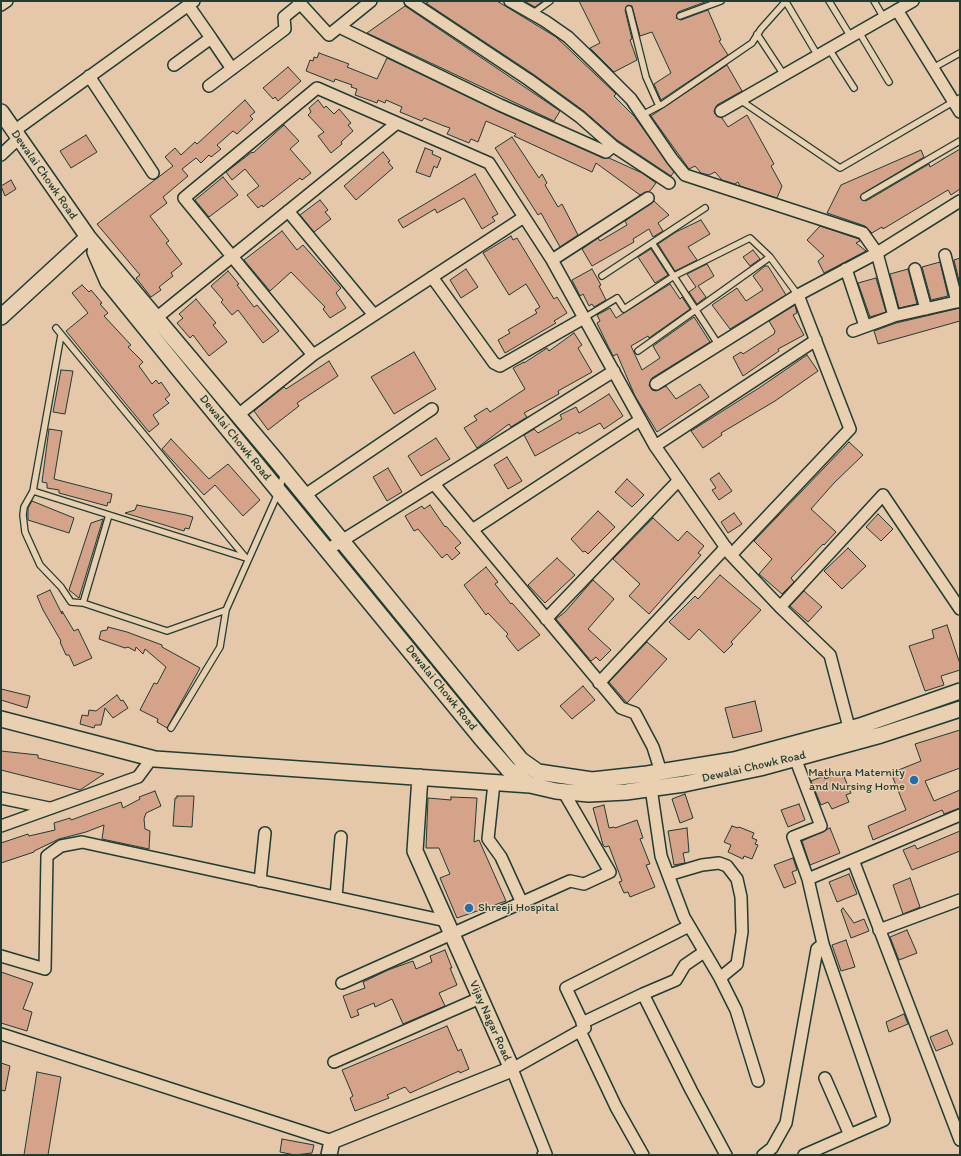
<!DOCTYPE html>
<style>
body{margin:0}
#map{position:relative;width:961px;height:1156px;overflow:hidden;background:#e5c7a9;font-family:Itim,sans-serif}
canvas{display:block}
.frame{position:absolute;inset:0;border:2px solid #1f3d34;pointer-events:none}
</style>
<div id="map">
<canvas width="961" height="1156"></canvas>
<div class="frame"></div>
</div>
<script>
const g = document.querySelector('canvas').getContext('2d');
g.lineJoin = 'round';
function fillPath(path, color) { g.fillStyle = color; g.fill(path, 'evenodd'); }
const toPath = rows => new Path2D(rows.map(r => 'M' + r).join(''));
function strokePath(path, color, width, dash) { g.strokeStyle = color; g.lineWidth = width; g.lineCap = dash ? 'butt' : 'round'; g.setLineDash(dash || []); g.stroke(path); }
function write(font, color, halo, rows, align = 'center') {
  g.font = font + ' Itim,sans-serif'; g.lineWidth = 3; g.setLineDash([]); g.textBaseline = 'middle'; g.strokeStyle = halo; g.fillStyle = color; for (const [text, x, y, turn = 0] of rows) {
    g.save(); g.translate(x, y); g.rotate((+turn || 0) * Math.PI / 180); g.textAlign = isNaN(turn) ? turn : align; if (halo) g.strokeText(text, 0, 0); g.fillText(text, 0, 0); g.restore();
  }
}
const building = toPath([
 [430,1,497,1,556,37,616,94,614,96,634,116,674,172,671,176,617,140,584,111,533,74,426,3,430,1],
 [524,1,543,1,535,7,524,1],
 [579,1,704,1,705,2,678,12,676,18,681,20,708,10,721,40,719,41,728,55,661,100,654,84,671,73,652,32,640,36,632,6,628,5,625,10,632,39,630,40,637,60,614,72,590,48,600,43,579,1],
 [405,6,560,111,554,121,367,33,405,6],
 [319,53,349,64,347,67,377,79,387,58,497,111,603,158,609,158,642,173,656,183,650,191,640,195,596,163,592,172,514,136,516,134,486,121,478,142,471,139,469,143,447,134,450,128,444,126,424,118,422,121,400,112,402,107,386,100,385,103,378,100,377,103,355,95,357,89,351,87,352,85,335,79,334,82,306,71,310,60,313,61,314,57,317,58,319,53],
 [727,65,742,91,717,105,714,111,715,114,722,118,728,127,747,115,774,164,771,166,782,186,777,198,740,186,738,182,735,184,722,180,715,172,709,175,701,173,695,166,689,169,651,116,727,65],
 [288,67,301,81,278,101,275,97,273,99,263,88,288,67],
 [245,100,255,112,250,116,253,119,237,134,233,131,217,145,221,149,211,157,209,155,201,163,196,158,182,169,188,176,163,197,167,203,150,216,169,241,166,243,182,264,171,273,173,276,159,287,161,290,151,297,136,278,140,275,97,224,173,166,165,157,175,148,181,155,195,142,197,144,245,100],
 [318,100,324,108,326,106,334,114,339,109,351,123,348,125,353,131,341,142,342,144,331,153,318,136,324,132,308,115,311,112,309,108,318,100],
 [284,125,299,141,290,149,311,173,302,180,300,178,263,207,262,205,258,208,247,195,259,186,245,169,232,180,226,172,252,152,253,153,284,125],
 [86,135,97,152,71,168,60,151,86,135],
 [512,137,539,178,542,174,547,183,545,185,558,207,562,204,578,235,560,247,541,213,538,215,495,148,512,137],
 [425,148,433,151,432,154,441,158,437,168,434,166,430,177,416,172,425,148],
 [960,149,960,189,951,195,948,190,883,229,882,227,872,233,865,226,827,213,841,185,921,150,924,157,862,194,861,199,866,201,929,164,930,167,960,149],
 [383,152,390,161,388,162,393,168,356,200,344,186,383,152],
 [475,174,498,214,492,217,495,221,482,229,464,198,437,213,435,209,403,228,398,220,475,174],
 [223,177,238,195,209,217,195,200,223,177],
 [11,180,16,189,5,196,1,186,11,180],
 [320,200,328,210,325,212,331,219,314,232,300,215,320,200],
 [654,201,669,215,658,223,663,231,653,237,649,229,633,239,634,242,592,266,582,249,598,238,600,241,627,225,625,221,654,201],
 [701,220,710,234,688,247,697,260,675,271,658,244,676,232,701,220],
 [820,226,859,239,860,241,856,243,866,251,824,273,818,261,824,256,807,240,820,226],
 [282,231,297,250,303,245,341,288,336,293,346,308,330,318,323,309,325,307,291,272,270,291,244,260,282,231],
 [511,236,513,240,517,238,554,299,557,297,567,313,554,321,556,323,505,353,498,340,510,333,508,330,537,313,535,310,540,307,526,284,509,295,483,253,511,236],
 [651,249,668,275,655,283,638,257,651,249],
 [753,250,760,259,750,266,743,257,753,250],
 [960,258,960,285,954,260,960,258],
 [940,262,948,296,931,300,922,267,940,262],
 [707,264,714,276,698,286,706,297,697,304,689,292,696,287,687,274,707,264],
 [765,266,768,266,786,295,730,329,712,305,737,288,746,301,763,290,753,276,765,266],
 [466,269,478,287,461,298,450,280,466,269],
 [592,269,601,285,599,286,606,300,594,307,592,304,589,306,583,294,580,296,572,280,592,269],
 [908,269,917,304,899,308,890,274,908,269],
 [228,271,239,284,237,285,254,307,257,305,279,331,263,343,238,310,232,315,221,302,223,300,211,286,228,271],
 [876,278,886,312,870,317,858,283,876,278],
 [670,284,680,299,682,297,690,309,649,338,648,336,631,346,642,370,660,358,653,346,694,317,710,342,652,378,649,385,652,390,656,391,666,386,676,399,700,384,709,397,657,432,635,396,617,354,613,356,608,346,597,323,600,321,597,315,610,308,616,318,670,284],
 [82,285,89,292,91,290,102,303,100,304,108,313,104,316,131,345,128,347,143,362,139,366,152,384,156,380,159,384,161,382,170,395,165,399,169,403,153,415,159,424,149,432,66,331,88,313,72,293,82,285],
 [196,299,216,323,213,325,227,342,209,356,193,335,190,338,177,323,183,318,179,314,196,299],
 [795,305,797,313,793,315,804,335,778,349,779,351,743,376,733,357,741,352,743,354,774,334,775,331,769,321,795,305],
 [960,308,960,321,878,344,874,331,896,323,960,308],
 [574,333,582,345,578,348,592,372,558,391,559,394,524,413,527,417,511,427,509,424,477,448,464,428,477,420,474,416,487,408,490,412,525,389,513,368,524,362,524,363,547,348,549,351,574,333],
 [414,352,436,389,394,414,371,377,414,352],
 [807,355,818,371,775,401,721,433,722,435,703,448,691,431,759,388,807,355],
 [329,361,338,376,297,403,299,406,268,430,254,411,284,387,286,389,329,361],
 [61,370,73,371,65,414,53,412,61,370],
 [609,394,623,416,604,429,600,423,579,434,578,432,535,456,524,435,534,429,538,433,562,419,560,415,576,407,579,413,609,394],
 [49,429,62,431,54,479,112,494,110,503,108,502,107,506,59,493,59,490,47,488,47,483,42,482,49,429],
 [436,438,450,459,421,476,408,456,436,438],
 [171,439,209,479,228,464,260,500,243,516,215,485,204,495,162,449,171,439],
 [849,442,863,455,834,483,811,509,836,532,824,545,823,544,791,578,794,582,782,594,759,574,772,559,754,541,849,442],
 [507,457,522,481,508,489,494,465,507,457],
 [388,468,402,492,387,501,373,477,388,468],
 [719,473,732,491,719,500,712,490,716,488,710,479,719,473],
 [627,479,644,495,632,507,615,492,627,479],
 [32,501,74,518,69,533,28,520,28,508,32,501],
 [137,505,186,515,193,517,189,529,185,528,184,531,125,513,135,510,137,505],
 [430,505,445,527,446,526,461,543,455,548,460,553,452,560,447,554,442,558,418,529,414,531,405,516,422,506,424,509,430,505],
 [598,511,615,527,588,554,585,551,583,552,571,539,598,511],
 [734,513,742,524,728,533,721,522,734,513],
 [878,514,893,529,881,541,866,527,878,514],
 [653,518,678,541,687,531,704,546,698,553,701,555,649,614,629,596,640,584,613,559,653,518],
 [103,519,79,598,69,590,91,523,103,519],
 [848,548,866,566,842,589,824,571,848,548],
 [557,558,575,575,545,603,528,585,557,558],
 [486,567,498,582,495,584,511,604,512,603,540,635,518,651,506,636,508,634,488,613,486,615,464,585,486,567],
 [720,575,761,610,731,642,733,644,724,653,699,629,689,640,669,622,695,596,698,599,720,575],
 [593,580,614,599,588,629,611,650,600,661,596,657,591,661,556,619,565,612,593,580],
 [50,590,62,614,62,611,74,631,78,629,92,658,74,666,69,655,66,655,60,642,61,641,43,610,37,596,50,590],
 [804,591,822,607,808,622,790,606,804,591],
 [947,625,960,664,960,670,941,676,944,685,925,691,909,646,934,638,932,630,947,625],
 [108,627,127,632,162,645,162,647,200,668,167,728,157,722,158,719,140,710,154,683,157,684,166,667,145,649,143,654,136,647,135,651,128,647,125,648,99,639,101,631,107,630,108,627],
 [647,642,667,659,627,703,609,682,647,642],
 [583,686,595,700,572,719,560,706,583,686],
 [1,689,30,696,27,708,1,700,1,689],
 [117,695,121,701,123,700,128,708,113,718,105,708,101,725,95,725,94,728,80,724,82,715,88,716,89,710,96,711,117,695],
 [755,701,762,731,733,738,725,708,755,701],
 [960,730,960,768,925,781,934,801,960,790,960,808,944,814,942,810,873,840,868,826,906,810,891,773,921,761,915,744,960,730],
 [1,751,38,755,38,758,104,774,80,790,1,770,1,751],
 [842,772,851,793,846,795,849,802,832,809,828,802,821,805,811,781,824,776,825,779,842,772],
 [155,791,161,806,146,813,144,819,145,829,150,831,149,849,102,839,104,825,86,832,59,839,34,851,34,852,1,863,1,843,28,834,29,836,55,830,54,823,70,818,71,820,121,802,123,808,140,799,139,797,155,791],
 [685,794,693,818,680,823,672,799,685,794],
 [177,796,194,796,192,827,173,826,175,798,177,798,177,796],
 [451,797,477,798,474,842,479,840,506,901,457,918,440,878,450,874,439,848,426,848,428,798,451,800,451,797],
 [799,804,805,820,788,827,781,810,799,804],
 [604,805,609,828,614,827,615,828,637,820,643,838,640,839,650,864,646,865,655,887,630,897,628,892,624,893,619,882,622,881,609,846,605,847,603,845,593,808,604,805],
 [732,826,738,828,739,827,754,833,752,838,757,840,755,844,758,845,752,859,744,856,743,859,728,852,731,845,724,842,732,826],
 [687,828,689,852,683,853,685,863,674,865,668,831,687,828],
 [830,828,840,853,810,865,802,841,830,828],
 [960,831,960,851,912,870,903,850,915,845,917,849,960,831],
 [793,858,797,870,792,872,796,883,784,888,774,865,793,858],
 [849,874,857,894,837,902,829,882,849,874],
 [910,878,920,907,903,914,893,885,910,878],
 [843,908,854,923,864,919,869,931,851,938,841,910,843,908],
 [907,930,917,953,899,960,890,937,907,930],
 [846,940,855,967,841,971,832,945,846,940],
 [445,950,452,968,450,968,457,985,439,993,445,1006,403,1024,392,999,375,1007,374,1003,357,1010,359,1015,351,1018,343,996,365,988,363,982,388,970,413,961,416,969,432,962,430,956,445,950],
 [1,972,33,983,23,1009,32,1012,27,1031,1,1023,1,972],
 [904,1014,908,1024,889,1032,886,1022,904,1014],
 [447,1026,458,1051,461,1049,469,1069,460,1073,459,1071,410,1093,405,1087,387,1095,389,1098,355,1111,350,1098,353,1096,342,1070,447,1026],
 [947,1030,953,1044,936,1051,930,1037,947,1030],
 [1,1063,10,1066,5,1091,1,1090,1,1063],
 [37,1072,61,1077,48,1155,24,1155,37,1072],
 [282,1139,314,1145,312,1153,295,1155,280,1152,282,1139]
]);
const lane = toPath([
 [829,1,851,37],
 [874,1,884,18],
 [786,2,818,56],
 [629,9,646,77,659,106],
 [532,14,550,1],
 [680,16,721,1],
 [859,32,889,82],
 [757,34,784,75],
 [829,49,854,88],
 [933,68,960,53],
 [740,100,840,168,960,98],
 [642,115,663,104,752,43,761,29,786,1],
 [864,197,960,141],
 [652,243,718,344],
 [602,276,705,208],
 [584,318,617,298,624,309,674,276,750,238,770,257,798,295],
 [56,328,246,558],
 [61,335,33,491,24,507,23,515,25,532,40,565,61,587,71,602,83,603,167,631,226,610],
 [638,351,770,257],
 [33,491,246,558],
 [83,603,109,515],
 [171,728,220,647,226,610,279,491,284,473]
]);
const street = toPath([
 [298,1,329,35,371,1],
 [410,1,529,80,580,117,613,146,669,183],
 [510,1,545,21,568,37,595,63,631,99,672,159,685,175,863,233,877,253,894,316],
 [1,5,7,1],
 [897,10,960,112],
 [339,27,500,105,606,152,613,146],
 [211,38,232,69],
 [174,65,211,38,188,5],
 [89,76,153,173],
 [209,86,285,29,284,17,300,4],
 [721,111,913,1],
 [14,131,194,1],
 [1,155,19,138],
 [288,211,374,315],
 [945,255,957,302],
 [552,260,648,198],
 [846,269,865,326],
 [915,269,926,309],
 [432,277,494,363,500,366,584,318],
 [150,323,397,123],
 [853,331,894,316,960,301],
 [313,355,184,198,317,88,489,163,552,260,655,446,731,555,780,607,830,655,851,735],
 [656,384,798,295,877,253,960,201],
 [238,415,313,355,524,217],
 [655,446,816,340],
 [434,484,621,708,635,713,653,747,661,772],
 [305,495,432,409],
 [472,530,640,420],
 [327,550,614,371],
 [731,555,850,429,798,295],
 [780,607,883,495,960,609],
 [546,619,679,480],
 [599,683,726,547],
 [795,758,821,826,793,837,808,879,823,944,884,1120,804,1155],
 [494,783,488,839,501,857,522,903],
 [651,788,661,856,684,917,720,978,736,1010,758,1081],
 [1,798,49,808],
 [1,826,138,777,152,758],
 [853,860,960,1140],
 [668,875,702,865,719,863,727,866,737,879,741,897,742,932,737,964,720,978],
 [808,879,960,815],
 [260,881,265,833],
 [336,897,341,837],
 [879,930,960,900],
 [704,952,685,965,676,980,643,994,691,1090,726,1155],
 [1,956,45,969,47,856,61,846,82,842,446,921],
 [342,983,570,881,584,884,610,872,563,791],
 [582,1023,643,994],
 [580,1031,616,1107,643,1155],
 [1,1034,332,1141],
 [334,1062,480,998],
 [825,1078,850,1135],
 [543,1155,546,1154,512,1069,585,1028,566,988,689,926],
 [763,1155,772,1148,786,1123,817,949,823,944]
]);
const secondary = toPath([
 [1,112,88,237,275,459,521,760,538,772,592,780,647,774,734,760,860,726,960,691],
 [95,252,108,282,181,372,481,738,508,769,530,785,556,791,589,794,626,792,684,784,760,768,881,735,960,709],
 [1,317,88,237],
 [1,719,155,759,530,785],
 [329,1155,332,1141,512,1069,415,851,420,777]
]);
const markers = [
 [914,780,5,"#1f6fb2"],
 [469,908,5,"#1f6fb2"]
];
const streetNames = [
 ["Dewalai Chowk Road",44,175,55],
 ["Dewalai Chowk Road",235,438,51],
 ["Dewalai Chowk Road",441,688,51],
 ["Dewalai Chowk Road",754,767,-13],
 ["Vijay Nagar Road",490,1021,66]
];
const poiNames = [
 ["Mathura Maternity",905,773],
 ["and Nursing Home",905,787],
 ["Shreeji Hospital",478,908,"left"]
];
fillPath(building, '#d4a38a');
strokePath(building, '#1f3d34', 1);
strokePath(lane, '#1f3d34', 8);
strokePath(street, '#1f3d34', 14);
strokePath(secondary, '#1f3d34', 18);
strokePath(lane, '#e8d0b0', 5.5);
strokePath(street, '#e8d0b0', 11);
strokePath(secondary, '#e8d0b0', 15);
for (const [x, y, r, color] of markers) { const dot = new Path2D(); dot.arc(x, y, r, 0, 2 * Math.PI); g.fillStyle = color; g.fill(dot); strokePath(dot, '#e8d0b0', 1.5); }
write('12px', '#1f3d34', '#e8d0b0', streetNames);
write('12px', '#1f3d34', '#e8d0b0', poiNames, 'right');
</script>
